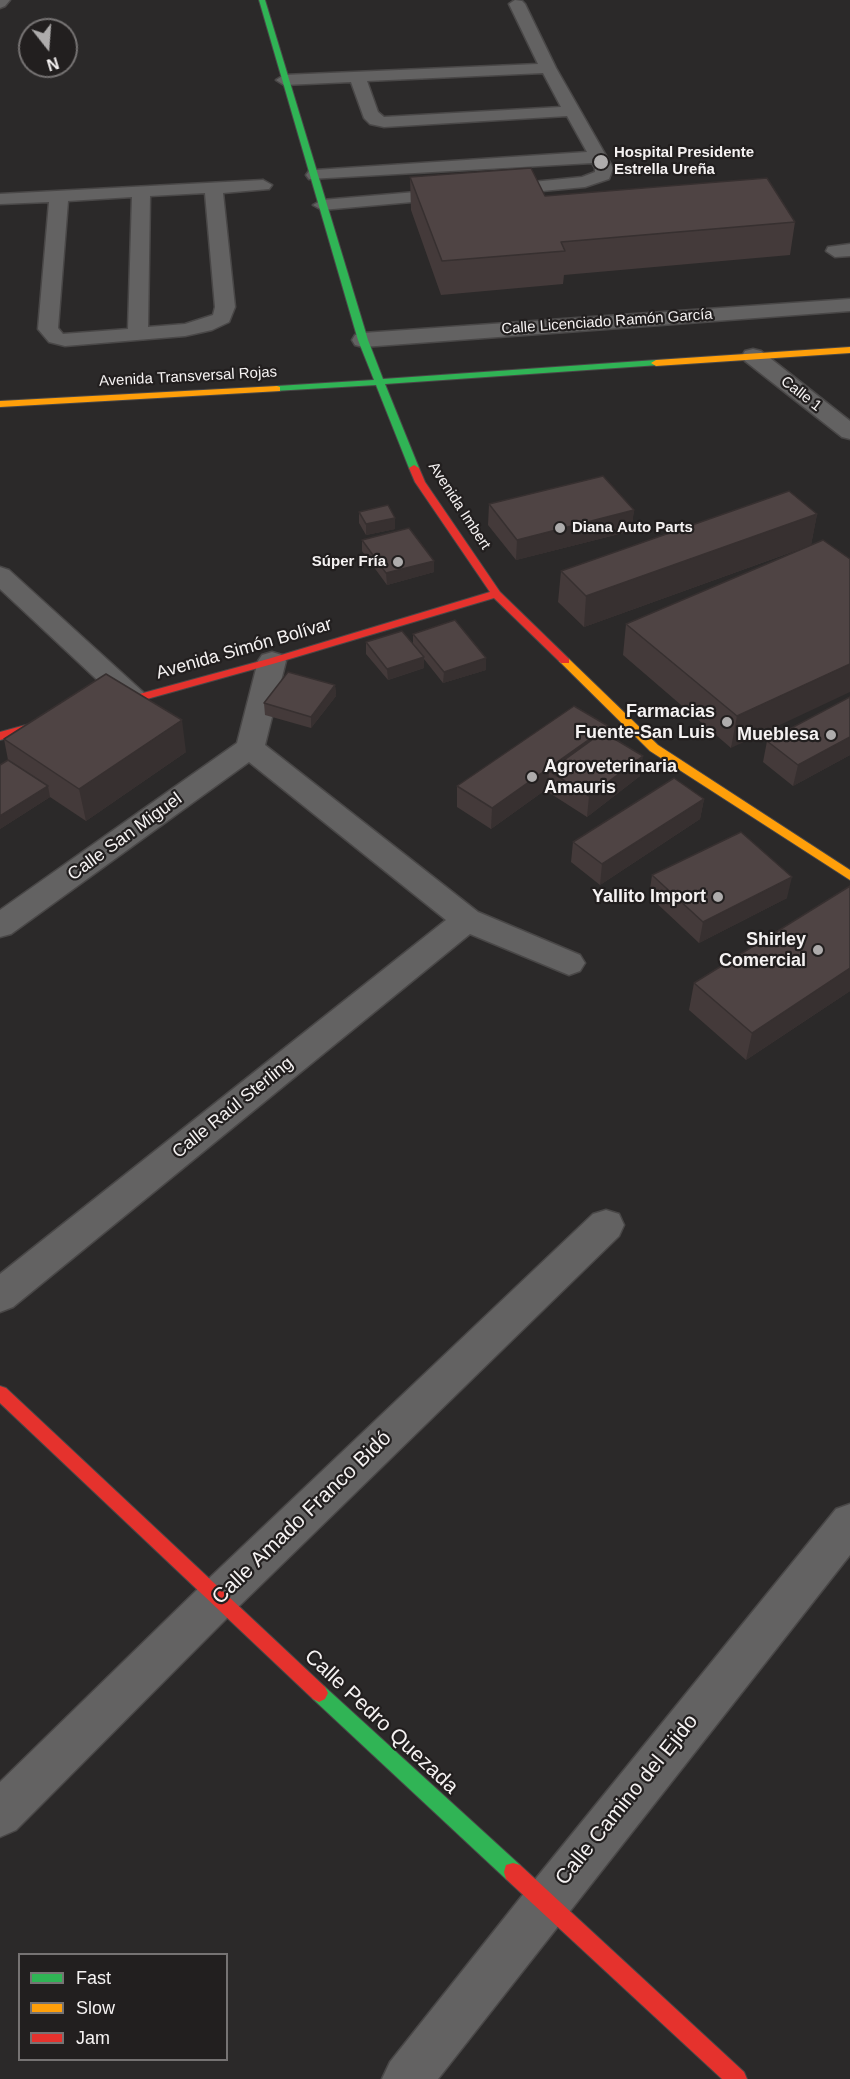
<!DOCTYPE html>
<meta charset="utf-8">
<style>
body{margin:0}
#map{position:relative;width:850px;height:2079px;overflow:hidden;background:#2b2929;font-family:Arial,sans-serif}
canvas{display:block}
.legend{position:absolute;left:18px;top:1953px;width:210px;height:108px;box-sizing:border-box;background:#221f1f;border:2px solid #767373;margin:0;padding:8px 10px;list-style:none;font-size:18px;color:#f5f2f2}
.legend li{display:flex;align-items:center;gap:12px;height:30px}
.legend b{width:30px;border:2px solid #767373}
.north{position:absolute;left:18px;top:18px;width:60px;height:60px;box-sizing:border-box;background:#221f1f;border:2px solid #767373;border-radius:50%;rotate:163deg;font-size:16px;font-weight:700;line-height:24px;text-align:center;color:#f5f2f2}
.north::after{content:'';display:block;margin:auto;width:21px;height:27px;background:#aeacac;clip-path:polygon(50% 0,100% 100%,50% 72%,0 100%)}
</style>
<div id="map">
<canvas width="850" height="2079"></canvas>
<ul class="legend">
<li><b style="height:8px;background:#30b455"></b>Fast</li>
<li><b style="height:8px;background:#ff9f0a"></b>Slow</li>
<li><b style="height:8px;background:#e5322d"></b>Jam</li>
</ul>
<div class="north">N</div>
</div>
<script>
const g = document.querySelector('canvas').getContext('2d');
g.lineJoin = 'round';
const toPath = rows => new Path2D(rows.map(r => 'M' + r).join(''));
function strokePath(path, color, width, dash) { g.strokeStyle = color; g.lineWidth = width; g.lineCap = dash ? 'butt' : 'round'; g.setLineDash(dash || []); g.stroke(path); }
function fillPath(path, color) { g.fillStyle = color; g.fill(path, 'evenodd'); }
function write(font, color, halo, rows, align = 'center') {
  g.font = font + ' Arial,sans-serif'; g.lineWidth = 4.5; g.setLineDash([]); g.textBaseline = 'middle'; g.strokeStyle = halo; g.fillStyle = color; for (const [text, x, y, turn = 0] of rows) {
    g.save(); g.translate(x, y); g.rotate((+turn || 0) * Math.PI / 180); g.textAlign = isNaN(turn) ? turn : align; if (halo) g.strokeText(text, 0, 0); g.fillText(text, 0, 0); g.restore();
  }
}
const lane = toPath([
 [0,0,10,0,5,6,0,8,0,0],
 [515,0,522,1,525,4,556,68,613,168,609,179,585,187,499,195,490,190,493,186,582,177,595,172,595,168,592,163,309,179,306,175,309,171,315,170,587,152,567,116,384,127,370,124,364,118,351,82,284,85,276,80,284,75,538,64,509,4,515,0],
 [543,73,561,107,384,117,378,112,367,81,543,73],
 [263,180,272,185,269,189,223,193,235,307,229,322,212,330,185,336,65,346,49,342,38,329,49,202,0,204,0,194,263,180],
 [205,193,215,307,213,315,185,324,148,327,150,196,205,193],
 [132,197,128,329,63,334,58,328,68,201,132,197],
 [451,189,457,190,460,194,457,198,322,210,313,205,322,200,451,189],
 [850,244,850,256,835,257,826,251,828,247,850,244]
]);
const street = toPath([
 [850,299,850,311,363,347,355,345,352,340,355,335,363,333,850,299],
 [753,349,761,351,850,421,850,439,842,437,745,361,742,356,745,351,753,349],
 [0,567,9,570,143,692,147,698,143,704,133,707,123,704,0,589,0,567],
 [272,652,282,655,286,661,265,745,478,912,580,955,585,963,580,971,569,975,470,934,13,1307,0,1312,0,1274,446,920,249,762,11,934,0,937,0,910,237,743,258,661,262,655,272,652],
 [606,1210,619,1214,624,1225,619,1236,232,1613,16,1830,0,1837,0,1782,202,1585,593,1214,606,1210],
 [850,1504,850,1555,438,2079,382,2079,390,2062,529,1887,836,1509,850,1504]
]);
const fast = toPath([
 [259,0,265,0,368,340,383,379,656,360,661,363,659,365,385,384,419,468,414,471,409,468,376,385,274,391,274,387,277,386,374,380,358,340,259,0],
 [319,1684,325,1687,520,1865,522,1872,520,1879,513,1881,506,1879,313,1699,310,1693,313,1687,319,1684]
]);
const slow = toPath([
 [850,347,850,353,656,366,651,363,656,360,850,347],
 [277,386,280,387,280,391,0,407,0,401,277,386],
 [565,658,569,659,658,745,850,870,850,880,650,751,561,663,559,661,565,658]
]);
const jam = toPath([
 [414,465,419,468,425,482,500,592,569,659,569,663,561,663,494,598,276,663,0,740,0,732,268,659,490,592,415,482,409,468,414,465],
 [0,1386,6,1388,325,1687,328,1693,325,1699,319,1702,313,1699,0,1403,0,1386],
 [513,1863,520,1865,744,2072,747,2079,722,2079,506,1879,504,1872,506,1865,513,1863]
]);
const wall = toPath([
 [410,177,545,196,795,222,790,255,564,275,563,284,441,295,411,210],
 [489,504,634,510,631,531,516,560,488,525],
 [359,512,395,518,395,529,366,535,359,523],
 [817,514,811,545,731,748,623,655,626,624,806,547,584,627,558,602,561,571],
 [362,540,434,572,387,585,362,551],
 [413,634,486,658,486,670,443,683,424,659,424,668,388,680,366,654,366,642,413,644],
 [335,685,336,696,311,728,265,715,264,703],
 [850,697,850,755,793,786,763,762,767,741],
 [608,726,608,735,640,776,587,817,548,792,548,788,491,829,457,807,457,786],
 [4,739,186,752,86,821,50,797,0,829,0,765,8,760],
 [704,799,700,819,600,885,571,862,573,842],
 [652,875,787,898,699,943,649,896],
 [850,886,850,991,746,1060,689,1010,694,983]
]);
const shadedWall = toPath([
 [634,510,631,531,516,560,517,540],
 [817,514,811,545,584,627,586,596],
 [395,518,395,529,366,535,366,524],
 [434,561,434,572,387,585,386,573],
 [424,657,424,668,388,680,387,669],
 [486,658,486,670,443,683,444,672],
 [850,664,850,692,731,748,737,716],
 [335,685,336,696,311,728,311,717],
 [182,720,186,752,86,821,79,789],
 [608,726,606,747,549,771,548,788,491,829,492,808],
 [850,737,850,755,793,786,798,765],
 [643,756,640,776,587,817,589,796],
 [48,786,50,797,0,829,0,816],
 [704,799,700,819,600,885,602,864],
 [792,877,787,898,699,943,703,922],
 [850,968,850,991,746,1060,752,1033]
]);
const building = toPath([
 [531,168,545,196,767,178,795,222,561,242,565,251,442,261,410,177,531,168],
 [603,476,634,510,517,540,489,504,603,476],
 [789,491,817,514,586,596,561,571,789,491],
 [388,505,395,518,366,524,359,512,388,505],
 [409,528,434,561,386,573,362,540,409,528],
 [823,540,850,559,850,664,737,716,626,624,823,540],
 [455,620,486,658,444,672,413,634,455,620],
 [402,631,424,657,387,669,366,642,402,631],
 [288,672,335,685,311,717,264,703,288,672],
 [106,674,182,720,79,789,4,739,106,674],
 [850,697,850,737,798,765,767,741,850,697],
 [574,706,608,726,492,808,457,786,574,706],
 [603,732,643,756,589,796,549,771,603,732],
 [8,760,48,786,0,816,0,765,8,760],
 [674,778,704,799,602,864,573,842,674,778],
 [741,832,792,877,703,922,652,875,741,832],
 [850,886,850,968,752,1033,694,983,850,886]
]);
const markers = [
 [601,162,8,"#aeacac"],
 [560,528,6,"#aeacac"],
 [398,562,6,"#aeacac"],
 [727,722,6,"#aeacac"],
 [831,735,6,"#aeacac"],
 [532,777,6,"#aeacac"],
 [718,897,6,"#aeacac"],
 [818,950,6,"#aeacac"]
];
const farPoinames = [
 ["Hospital Presidente",614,153],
 ["Estrella Ureña",614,170],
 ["Diana Auto Parts",572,528],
 ["Súper Fría",386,562,"right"]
];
const farStreetnames = [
 ["Calle Licenciado Ramón García",607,322,-4],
 ["Avenida Transversal Rojas",188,377,-3],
 ["Calle 1",801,394,38],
 ["Avenida Imbert",459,506,57]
];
const streetNames = [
 ["Avenida Simón Bolívar",244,649,-16],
 ["Calle San Miguel",125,837,-36],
 ["Calle Raúl Sterling",233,1108,-39]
];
const poiNames = [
 ["Farmacias",715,712],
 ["Fuente-San Luis",715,733],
 ["Mueblesa",819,735],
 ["Agroveterinaria",544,767,"left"],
 ["Amauris",544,788,"left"],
 ["Yallito Import",706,897],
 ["Shirley",806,940],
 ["Comercial",806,961]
];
const nearStreetnames = [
 ["Calle Amado Franco Bidó",302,1518,-44],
 ["Calle Pedro Quezada",381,1722,43],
 ["Calle Camino del Ejido",627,1800,-51]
];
strokePath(lane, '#494747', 3);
strokePath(street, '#494747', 3);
strokePath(fast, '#494747', 2);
strokePath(slow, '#494747', 2);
strokePath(jam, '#494747', 2);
fillPath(lane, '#636262');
fillPath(street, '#636262');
fillPath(fast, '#30b455');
fillPath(slow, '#ff9f0a');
fillPath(jam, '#e5322d');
fillPath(wall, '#443a3a');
fillPath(shadedWall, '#373030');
fillPath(building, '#4f4444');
strokePath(building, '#373030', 1.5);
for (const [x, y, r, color] of markers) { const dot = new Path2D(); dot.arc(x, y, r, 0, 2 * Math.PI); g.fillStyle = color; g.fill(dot); strokePath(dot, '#221f1f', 2); }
write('bold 15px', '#f5f2f2', '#221f1f', farPoinames, 'left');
write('15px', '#f5f2f2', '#221f1f', farStreetnames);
write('18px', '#f5f2f2', '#221f1f', streetNames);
write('bold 18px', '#f5f2f2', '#221f1f', poiNames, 'right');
write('21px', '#f5f2f2', '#221f1f', nearStreetnames);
</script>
